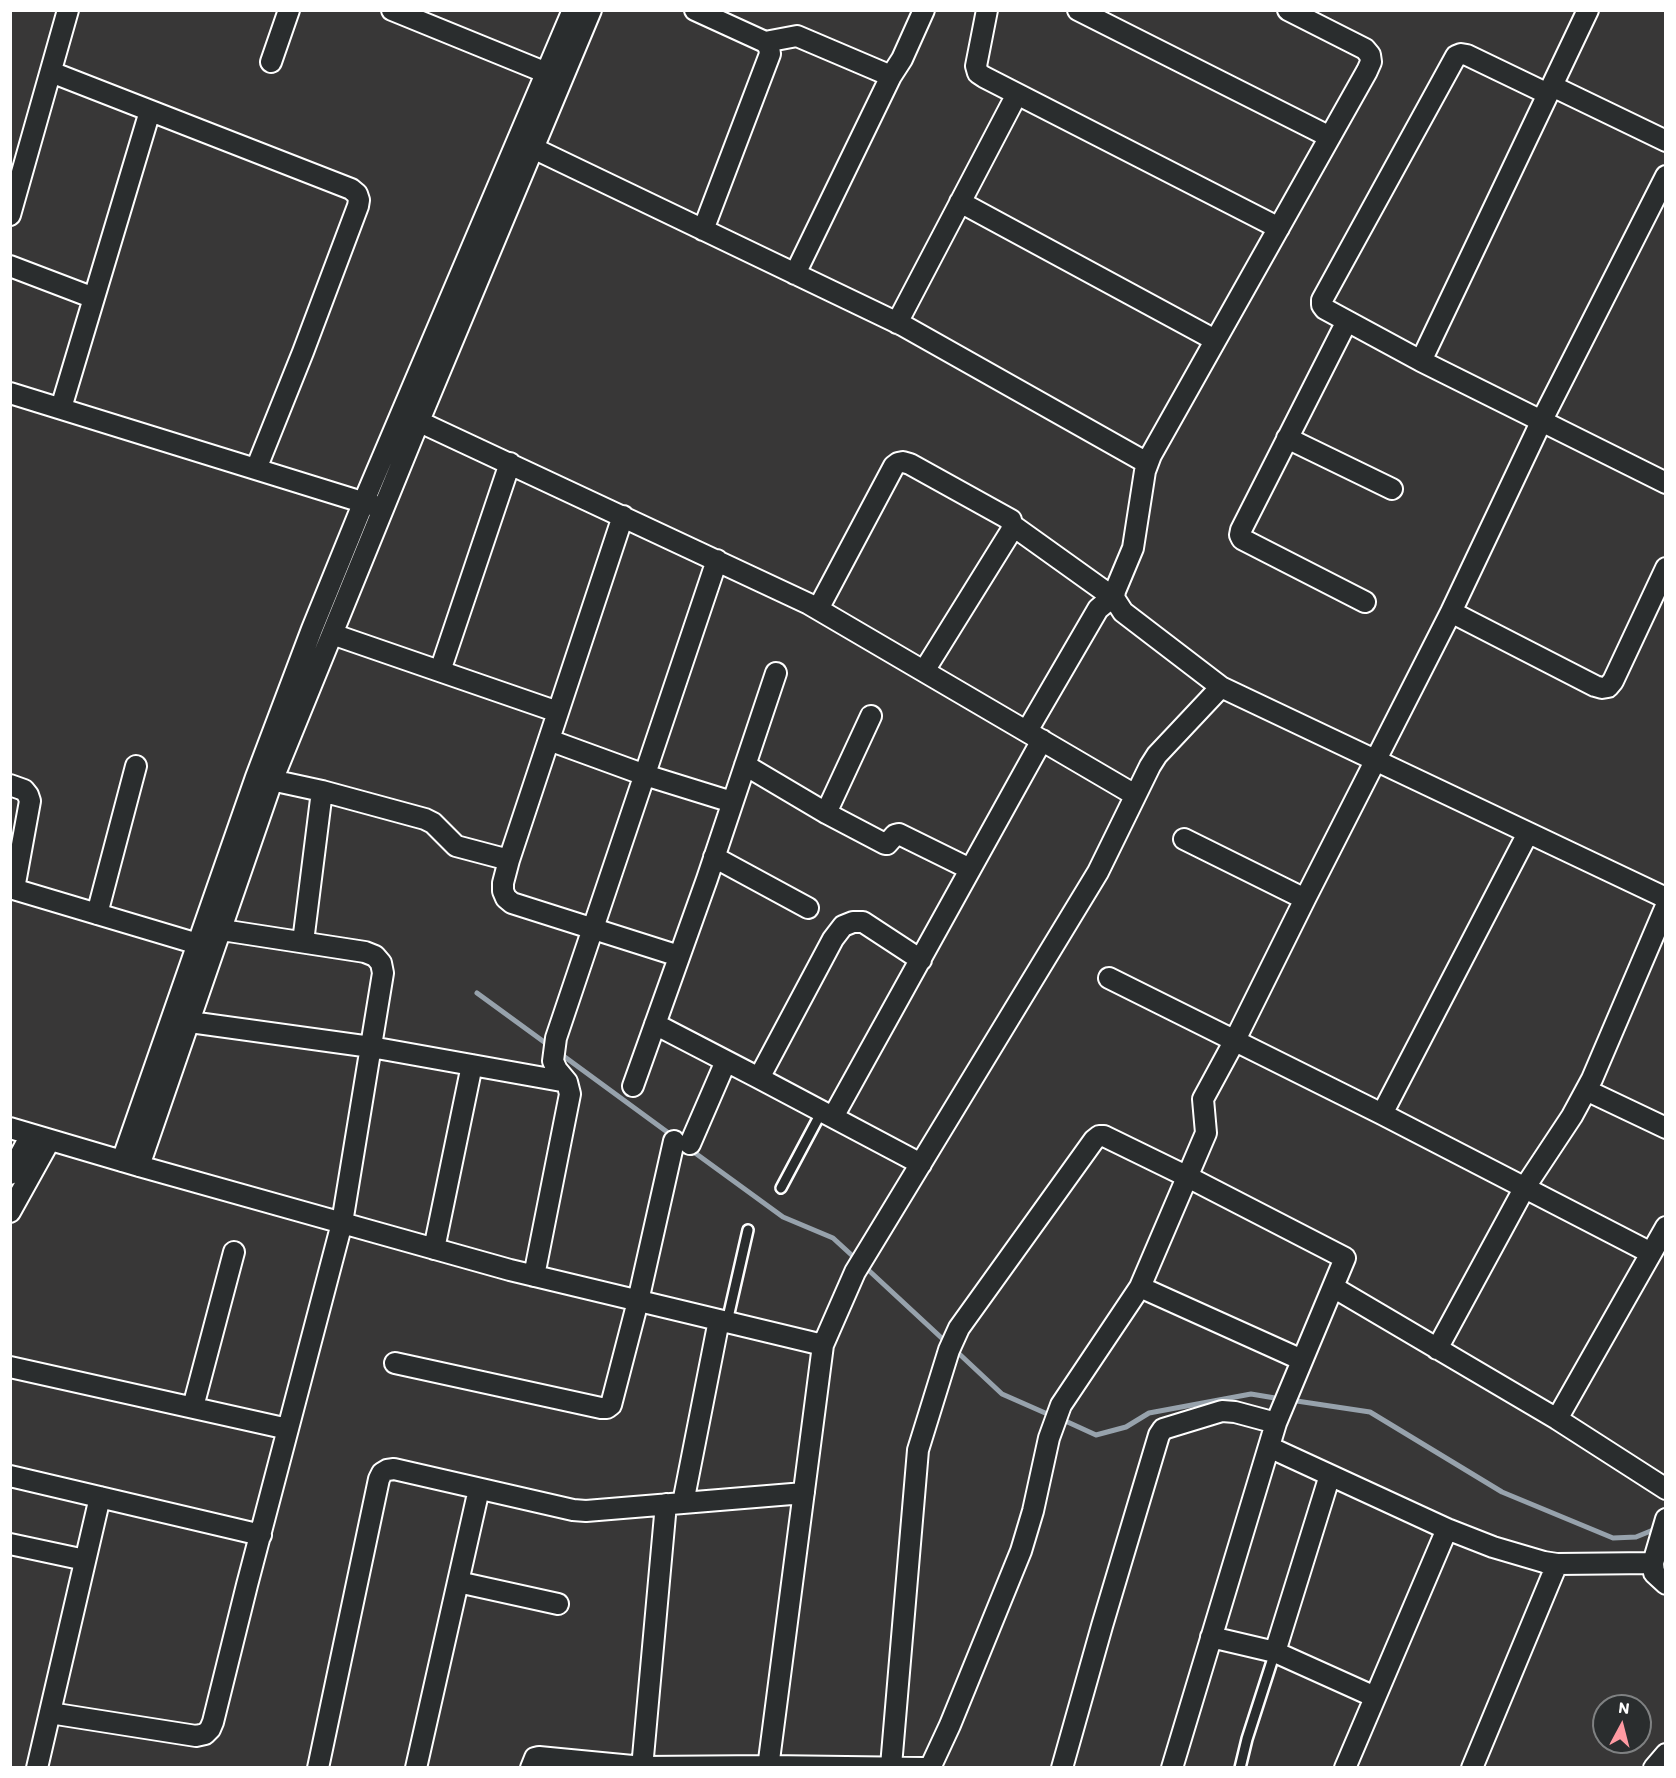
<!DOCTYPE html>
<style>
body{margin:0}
#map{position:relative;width:1676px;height:1778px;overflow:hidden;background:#383737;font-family:Itim,sans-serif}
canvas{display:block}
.frame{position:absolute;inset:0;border:12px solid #fff;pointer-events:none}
.north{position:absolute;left:1592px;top:1694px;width:60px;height:60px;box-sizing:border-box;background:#2a2d2e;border:2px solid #7f8182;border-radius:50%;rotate:7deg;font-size:16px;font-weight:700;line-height:24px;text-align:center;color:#fff}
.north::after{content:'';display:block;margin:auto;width:21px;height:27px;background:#ff9aa2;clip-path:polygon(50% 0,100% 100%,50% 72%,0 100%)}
</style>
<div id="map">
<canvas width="1676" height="1778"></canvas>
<div class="frame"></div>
<div class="north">N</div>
</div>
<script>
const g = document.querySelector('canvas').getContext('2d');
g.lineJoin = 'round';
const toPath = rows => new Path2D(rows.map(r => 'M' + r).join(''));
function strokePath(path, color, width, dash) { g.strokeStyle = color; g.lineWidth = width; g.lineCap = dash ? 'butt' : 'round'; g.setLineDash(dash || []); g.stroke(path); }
const stream = toPath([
 [477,993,551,1047],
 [558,1052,674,1137],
 [691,1150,783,1217,833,1238,857,1260],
 [864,1266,947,1343],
 [954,1349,1002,1394,1052,1416],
 [1290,1400,1370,1412,1502,1492,1613,1538,1636,1537,1658,1528],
 [1061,1419,1096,1435,1126,1427,1149,1413,1251,1394,1281,1399]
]);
const service = toPath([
 [781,1188,822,1111],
 [727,1322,748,1230],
 [1240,1768,1247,1739,1275,1652]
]);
const minor = toPath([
 [392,10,559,78],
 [695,10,765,42,769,47,770,54,703,230],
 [987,10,976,66,978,73,984,77,1279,228],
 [1078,10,1330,137],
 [1588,10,1421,361,1666,483],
 [765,42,797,36,891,76],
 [271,62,289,10],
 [51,72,351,189,357,194,359,200,358,206,303,352,256,469],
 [1552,86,1666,141],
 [533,148,904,326,1147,463],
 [960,202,1215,340],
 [10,215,68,10],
 [10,266,94,298],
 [795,274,891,76,902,59,924,10],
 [1347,321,1241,530,1240,535,1242,539,1365,602],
 [897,323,1017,94],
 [1421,361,1325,309,1322,305,1322,300,1456,56,1461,54,1467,55,1548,94],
 [10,393,375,506],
 [61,408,150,111],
 [407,416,809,604,1135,795],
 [1287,438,1392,489],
 [623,516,509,860,503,883,503,891,506,898,512,903,679,956],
 [1012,525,1114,598,1104,604,1098,609,1027,731],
 [818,609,894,466,898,463,903,462,910,464,1011,520,1012,525,1011,531,924,671],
 [1451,612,1595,686,1602,688,1608,687,1613,681,1666,568],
 [332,634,558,712],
 [440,671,510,463],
 [1221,687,1123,612,1114,598,1115,591,1133,548,1145,471,1151,455,1367,71,1371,62,1370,55,1365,49,1288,10],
 [549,740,645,775,732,802],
 [745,765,826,813,885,844,887,844,895,835,899,834,970,869],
 [262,778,322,791,425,819,433,823,456,846,509,860],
 [10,785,24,790,28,795,30,801,14,889],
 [826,813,871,716],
 [1184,839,1305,899],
 [714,857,808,908],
 [10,888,198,944],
 [97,914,136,766],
 [303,942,322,791],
 [1109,978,1382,1114,1651,1253],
 [190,1022,371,1047,567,1082],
 [655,1024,759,1078,921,1164],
 [759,1078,833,939,843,926,853,922,863,922,921,960],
 [633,1086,707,879,776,673],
 [1586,1090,1666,1128],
 [1382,1114,1528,833],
 [833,1117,1042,740],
 [10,1128,139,1166,510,1270,823,1345],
 [690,1144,726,1061],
 [122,1161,256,777,312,629,367,494,573,10],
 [139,1166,272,781,419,421,591,10],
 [10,1174,31,1135],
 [10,1212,50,1140],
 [434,1249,472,1065],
 [534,1276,570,1094,567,1082,557,1070,553,1061,556,1038,717,560],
 [1140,1287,1302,1360],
 [1333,1287,1557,1419,1666,1489],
 [1437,1349,1525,1187,1572,1116,1592,1079,1666,906],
 [395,1363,601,1408,607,1408,611,1405,638,1301,674,1141],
 [10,1367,288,1429],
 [193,1407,234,1252],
 [1557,1419,1666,1227],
 [1269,1447,1447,1529,1493,1547,1544,1562,1557,1564,1653,1563],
 [10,1476,261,1535],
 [683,1503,719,1320],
 [1666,1519,1653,1563,1654,1573,1666,1584],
 [10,1544,85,1560],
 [458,1582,558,1604],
 [1211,1637,1275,1652,1375,1697],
 [1275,1652,1330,1475],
 [50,1713,196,1736,205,1734,210,1729,213,1722,247,1585,342,1223,383,973,381,963,375,956,365,952,209,928],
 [891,1766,918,1450,949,1350,959,1328,1094,1140,1099,1136,1104,1136,1188,1177,1345,1258,1276,1423,1172,1768],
 [37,1768,100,1497],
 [318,1768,379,1479,382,1473,387,1470,394,1469,573,1510,586,1511,804,1493],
 [416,1768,479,1489],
 [531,1768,535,1758,539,1757,643,1767,769,1766,923,1768],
 [642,1768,666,1504],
 [768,1768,823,1345,855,1272,1098,872,1150,766,1157,755,1221,687,1666,898],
 [930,1768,950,1725,1021,1551,1033,1511,1049,1438,1061,1405,1140,1287,1206,1133,1203,1099,1235,1040,1305,899,1451,612,1542,420,1666,176],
 [1062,1768,1102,1626,1159,1435,1163,1429,1222,1411,1235,1412,1276,1423],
 [1345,1768,1447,1529],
 [1472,1768,1557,1564],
 [1654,1768,1666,1754]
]);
strokePath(stream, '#97a2ac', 5);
strokePath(service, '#fff', 14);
strokePath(minor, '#fff', 24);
strokePath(service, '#2a2d2e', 9);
strokePath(minor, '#2a2d2e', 20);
</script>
